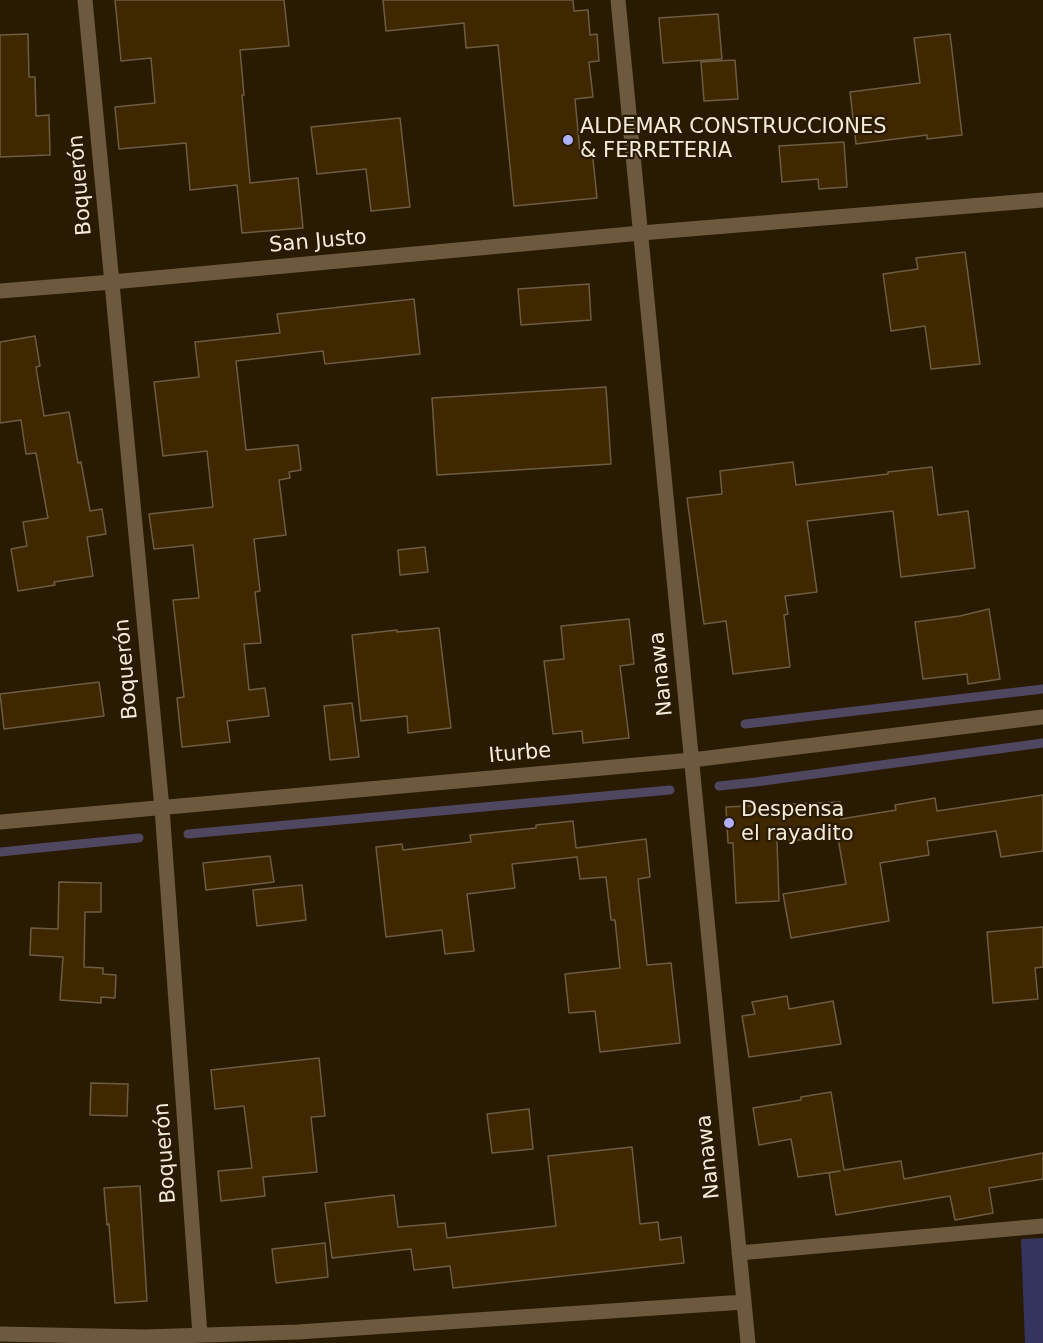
<!DOCTYPE html>
<meta charset="utf-8">
<style>
body{margin:0}
canvas{display:block;background:#291a02}
</style>
<canvas width="1043" height="1343"></canvas>
<script>
const g = document.querySelector('canvas').getContext('2d');
g.lineJoin = 'round';
function fillPath(path, color) { g.fillStyle = color; g.fill(path, 'evenodd'); }
const toPath = rows => new Path2D(rows.map(r => 'M' + r).join(''));
function strokePath(path, color, width, dash) { g.strokeStyle = color; g.lineWidth = width; g.lineCap = dash ? 'butt' : 'round'; g.setLineDash(dash || []); g.stroke(path); }
function write(font, color, halo, rows, align = 'center') {
  g.font = font + ' "DejaVu Sans",sans-serif'; g.lineWidth = 4.5; g.setLineDash([]); g.textBaseline = 'middle'; g.strokeStyle = halo; g.fillStyle = color; for (const [text, x, y, turn = 0] of rows) {
    g.save(); g.translate(x, y); g.rotate((+turn || 0) * Math.PI / 180); g.textAlign = isNaN(turn) ? turn : align; if (halo) g.strokeText(text, 0, 0); g.fillText(text, 0, 0); g.restore();
  }
}
const green = toPath([
 [1043,1238,1043,1343,1025,1343,1021,1239]
]);
const stream = toPath([
 [745,724,1043,689],
 [719,786,756,782,1043,743],
 [188,834,670,790],
 [0,852,139,838]
]);
const building = toPath([
 [115,0,284,0,289,46,240,50,244,95,242,95,250,183,298,178,303,228,242,233,237,185,190,190,186,143,119,149,115,107,155,103,151,58,121,61,115,0],
 [383,0,573,0,574,11,588,10,590,35,597,34,599,61,589,62,593,97,575,99,580,152,592,150,597,198,514,206,498,45,466,48,464,23,386,31,383,0],
 [718,14,722,59,663,63,659,18,718,14],
 [28,34,29,77,35,77,36,116,49,115,50,155,0,157,0,35,28,34],
 [950,34,962,135,927,139,927,135,856,144,850,92,920,83,914,38,950,34],
 [735,60,738,99,704,101,701,62,735,60],
 [400,118,410,207,371,211,366,169,317,174,311,127,400,118],
 [844,142,847,187,819,189,818,179,782,182,779,146,844,142],
 [965,252,980,364,931,369,925,326,891,331,883,274,918,269,916,258,965,252],
 [589,284,591,320,521,325,518,289,589,284],
 [414,299,420,354,325,364,323,351,236,361,246,450,298,445,301,470,289,472,290,478,279,480,286,535,254,539,260,591,255,592,261,643,244,644,249,690,265,688,269,716,227,721,230,742,182,747,177,698,184,697,173,600,199,598,193,545,154,549,149,514,213,507,207,451,163,456,154,382,199,377,195,342,280,333,277,314,414,299],
 [35,336,40,366,36,367,44,416,69,412,78,463,81,462,90,511,102,509,106,534,87,537,93,576,54,582,55,585,18,591,11,549,27,546,23,522,48,518,36,453,26,454,21,420,0,423,0,342,35,336],
 [606,387,611,464,437,475,432,398,606,387],
 [793,462,796,485,888,474,888,472,932,467,938,515,968,511,975,568,901,577,893,511,807,521,817,592,785,596,788,614,784,615,790,667,733,674,726,621,704,624,687,498,722,494,720,471,793,462],
 [425,547,428,572,400,575,398,550,425,547],
 [989,609,1000,679,968,684,967,674,923,679,915,622,960,616,989,609],
 [629,619,634,664,620,666,629,738,583,743,582,731,553,734,544,661,564,659,561,626,629,619],
 [439,628,451,728,408,733,407,716,361,721,352,635,397,630,397,632,439,628],
 [99,682,104,716,4,729,0,694,99,682],
 [352,703,359,757,330,760,324,706,352,703],
 [1043,795,1043,851,1001,857,996,831,927,841,929,855,880,863,889,921,791,938,783,894,846,884,838,838,777,841,779,901,736,903,733,843,728,843,726,807,840,802,841,819,896,810,895,805,935,798,937,811,1043,795],
 [573,821,576,848,646,839,650,877,638,879,647,965,671,963,680,1043,600,1052,595,1011,569,1013,565,974,620,968,615,920,611,920,606,877,580,879,577,857,512,864,515,888,467,894,474,951,445,954,442,930,386,937,376,847,402,844,403,850,471,842,470,835,536,828,536,825,573,821],
 [270,856,274,882,206,890,203,863,270,856],
 [59,882,101,883,101,912,85,912,84,967,103,968,103,974,116,975,115,998,101,997,101,1003,60,1000,63,957,30,955,31,928,58,929,59,882],
 [302,885,306,920,257,926,253,890,302,885],
 [1043,927,1043,967,1035,968,1038,999,993,1003,987,932,1043,927],
 [787,996,789,1009,833,1001,841,1044,749,1057,742,1016,755,1014,752,1002,787,996],
 [319,1058,325,1116,311,1117,317,1172,263,1177,265,1196,221,1201,218,1171,252,1168,244,1106,215,1109,211,1070,319,1058],
 [91,1083,128,1084,127,1116,90,1115,91,1083],
 [831,1092,844,1170,901,1161,904,1179,1043,1153,1043,1179,989,1188,993,1213,955,1220,950,1196,836,1215,829,1173,840,1171,798,1177,791,1139,759,1145,753,1108,801,1100,801,1097,831,1092],
 [529,1109,533,1149,492,1153,487,1114,529,1109],
 [632,1147,640,1224,658,1222,660,1240,681,1237,684,1263,453,1288,450,1266,414,1270,411,1249,332,1258,325,1203,394,1195,398,1227,445,1223,447,1238,556,1226,548,1156,632,1147],
 [140,1186,147,1301,115,1303,109,1224,107,1225,104,1188,140,1186],
 [325,1243,328,1277,276,1283,272,1249,325,1243]
]);
const minor = toPath([
 [85,0,162,808,200,1335],
 [618,0,748,1343],
 [0,291,112,282,641,233,1043,200],
 [0,822,692,760,1043,717],
 [739,1253,1043,1226],
 [0,1334,145,1337,298,1332,744,1302]
]);
const markers = [
 [568,140,6,"#aeaefa"],
 [729,823,6,"#aeaefa"]
];
const poiNames = [
 ["ALDEMAR CONSTRUCCIONES",580,128],
 ["& FERRETERIA",580,152],
 ["Despensa",741,811],
 ["el rayadito",741,835]
];
const streetNames = [
 ["Boquerón",81,185,-95],
 ["San Justo",318,242,-5],
 ["Boquerón",127,669,-95],
 ["Nanawa",662,674,-96],
 ["Iturbe",520,754,-5],
 ["Boquerón",166,1153,-94],
 ["Nanawa",709,1157,-96]
];
fillPath(green, '#35345e');
strokePath(stream, '#4f465f', 9);
fillPath(building, '#3f2800');
strokePath(building, '#6d5c42', 1.5);
strokePath(minor, '#6c593e', 15);
for (const [x, y, r, color] of markers) { const dot = new Path2D(); dot.arc(x, y, r, 0, 2 * Math.PI); g.fillStyle = color; g.fill(dot); strokePath(dot, '#291a02', 2); }
write('21px', '#f5ebdc', '#291a02', poiNames, 'left');
write('21px', '#f5ebdc', '#291a02', streetNames);
</script>
